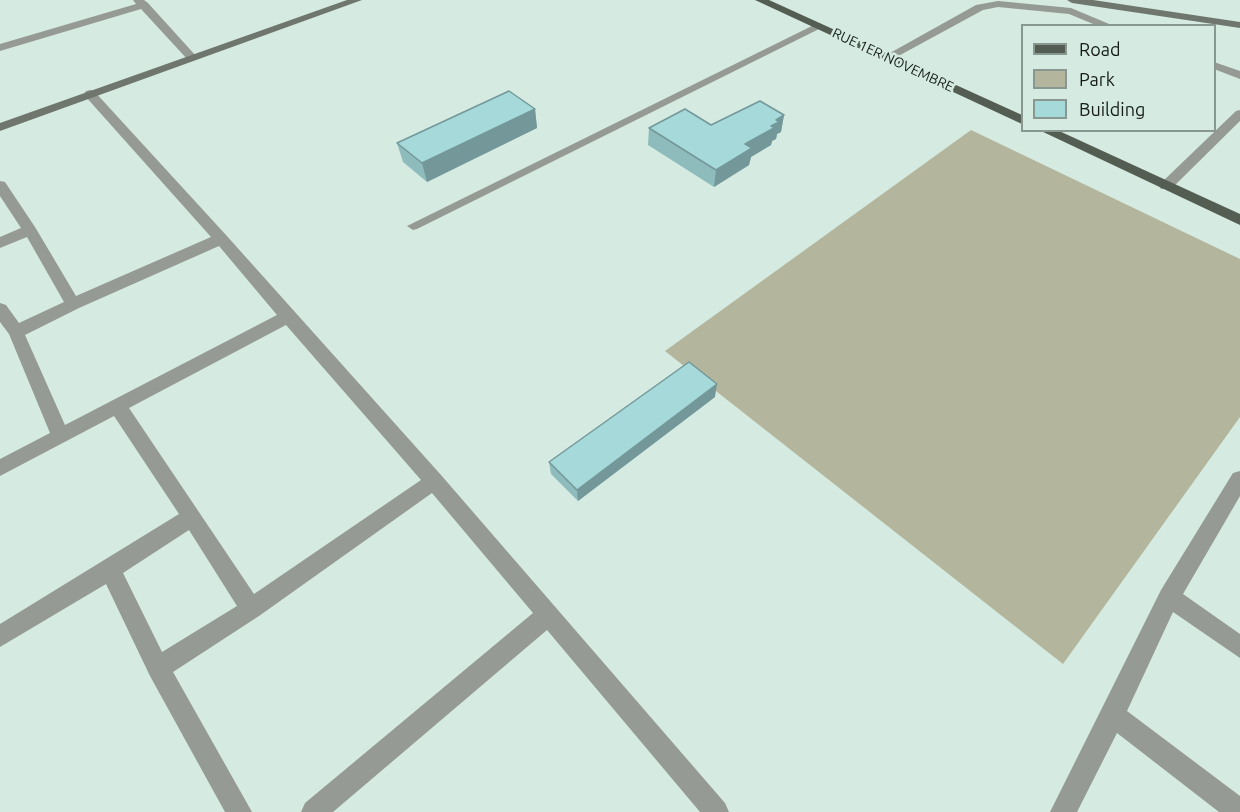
<!DOCTYPE html>
<style>
body{margin:0}
#map{position:relative;width:1240px;height:812px;overflow:hidden;background:#d5eae1;font-family:Ubuntu,sans-serif}
canvas{display:block}
.legend{position:absolute;left:1021px;top:24px;width:195px;height:108px;box-sizing:border-box;background:#d5eae1;border:2px solid #889891;margin:0;padding:8px 10px;list-style:none;font-size:18px;color:#151c19}
.legend li{display:flex;align-items:center;gap:12px;height:30px}
.legend b{width:30px;border:2px solid #889891}
</style>
<div id="map">
<canvas width="1240" height="812"></canvas>
<ul class="legend">
<li><b style="height:8px;background:#545d52"></b>Road</li>
<li><b style="height:16px;background:#b3b69c"></b>Park</li>
<li><b style="height:16px;background:#a5d9da"></b>Building</li>
</ul>
</div>
<script>
const g = document.querySelector('canvas').getContext('2d');
g.lineJoin = 'round';
function fillPath(path, color) { g.fillStyle = color; g.fill(path, 'evenodd'); }
const toPath = rows => new Path2D(rows.map(r => 'M' + r).join(''));
function strokePath(path, color, width, dash) { g.strokeStyle = color; g.lineWidth = width; g.lineCap = dash ? 'butt' : 'round'; g.setLineDash(dash || []); g.stroke(path); }
function write(font, color, halo, rows, align = 'center') {
  g.font = font + ' Ubuntu,sans-serif'; g.lineWidth = 5; g.setLineDash([]); g.textBaseline = 'middle'; g.strokeStyle = halo; g.fillStyle = color; for (const [text, x, y, turn = 0] of rows) {
    g.save(); g.translate(x, y); g.rotate((+turn || 0) * Math.PI / 180); g.textAlign = isNaN(turn) ? turn : align; if (halo) g.strokeText(text, 0, 0); g.fillText(text, 0, 0); g.restore();
  }
}
const green = toPath([
 [971,130,1240,259,1240,417,1063,664,665,351]
]);
const lane = toPath([
 [818,23,821,24,821,28,417,229,413,230,407,226,818,23]
]);
const street = toPath([
 [133,0,144,0,148,3,196,56,196,60,188,60,141,9,0,51,0,44,136,4,133,0],
 [998,1,1071,8,1114,26,1098,26,1069,14,998,7,983,10,891,60,883,60,881,58,976,5,998,1],
 [1214,62,1240,71,1240,79,1214,69,1214,62],
 [90,90,94,91,226,235,441,475,725,803,729,812,700,812,547,630,333,812,301,812,305,803,533,613,432,493,259,616,173,672,252,812,225,812,150,676,106,584,0,647,0,624,179,514,114,416,0,476,0,459,50,433,9,334,0,322,0,303,6,305,19,323,64,302,27,237,0,248,0,237,21,228,0,196,0,181,5,182,35,227,76,296,211,237,86,97,84,94,86,91,90,90],
 [219,246,277,315,65,425,25,335,79,308,219,246],
 [286,325,421,480,254,594,129,408,286,325],
 [189,530,237,606,162,652,123,573,189,530],
 [1240,110,1240,121,1171,189,1161,189,1159,186,1161,183,1236,111,1240,110],
 [1240,471,1240,496,1183,594,1240,634,1240,658,1173,612,1127,711,1240,796,1240,812,1219,812,1117,733,1077,812,1050,812,1161,590,1233,473,1240,471]
]);
const secondary = toPath([
 [347,0,362,0,0,131,0,123,347,0],
 [1067,0,1093,0,1240,22,1240,28,1072,3,1067,0]
]);
const primary = toPath([
 [755,0,769,0,1022,115,1022,124,755,0],
 [1039,130,1057,130,1240,214,1240,225,1039,130]
]);
const wall = toPath([
 [535,109,537,128,427,182,403,162,397,143],
 [784,115,781,132,777,134,776,139,772,141,771,145,751,157,749,165,714,187,648,145,649,128,711,125],
 [715,397,578,501,551,474,549,462]
]);
const shadedWall = toPath([
 [535,109,537,128,427,182,422,163],
 [784,115,781,132,777,134,776,139,772,141,771,145,751,157,749,165,714,187,716,170,745,144,771,126,776,120],
 [717,384,715,397,578,501,577,490]
]);
const building = toPath([
 [509,91,535,109,422,163,397,143,509,91],
 [760,101,784,115,776,120,779,122,771,126,774,128,745,144,752,148,716,170,649,128,685,109,711,125,760,101],
 [689,362,717,384,577,490,549,462,689,362]
]);
const farStreetnames = [
 ["RUE 1ER NOVEMBRE",893,60,25]
];
fillPath(green, '#b3b69c');
fillPath(lane, '#959a94');
fillPath(street, '#959a94');
fillPath(secondary, '#6f766d');
fillPath(primary, '#545d52');
fillPath(wall, '#8ebbbb');
fillPath(shadedWall, '#749899');
fillPath(building, '#a5d9da');
strokePath(building, '#749899', 1.5);
write('14px', '#151c19', '#d5eae1', farStreetnames);
</script>
